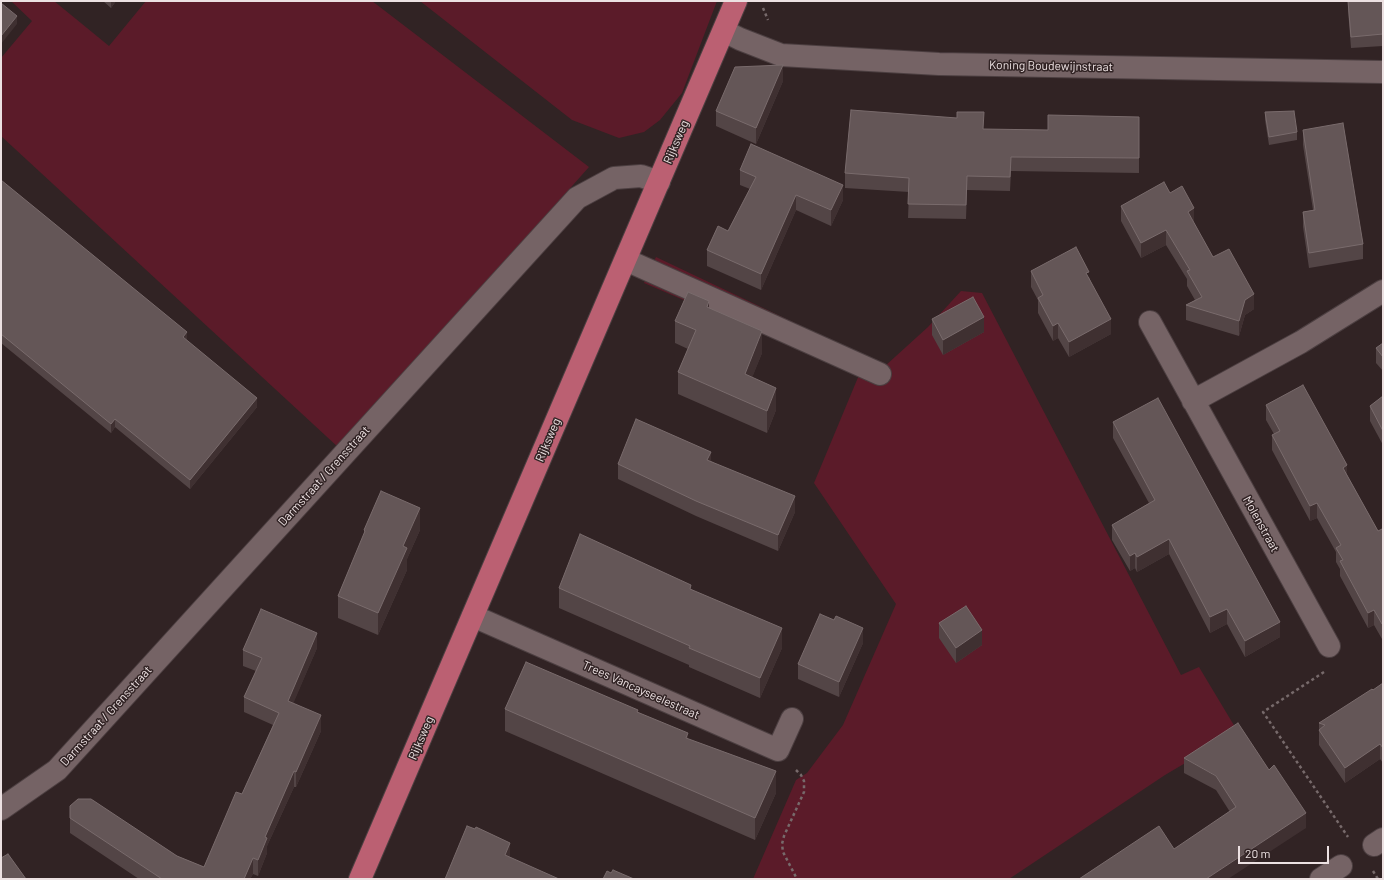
<!DOCTYPE html>
<style>
body{margin:0}
#map{position:relative;width:1384px;height:880px;overflow:hidden;background:#312324;font-family:Barlow,sans-serif}
canvas{display:block}
.frame{position:absolute;inset:0;border:2px solid #ece1e2;pointer-events:none}
.scale{position:absolute;left:1238px;top:846px;width:91px;height:18px;box-sizing:border-box;border:2px solid #ece1e2;border-top:0;padding-left:5px;font-size:12px;line-height:14px;white-space:nowrap;color:#ece1e2;-webkit-text-stroke:3px #312324;paint-order:stroke}
</style>
<div id="map">
<canvas width="1384" height="880"></canvas>
<div class="frame"></div>
<div class="scale">20 m</div>
</div>
<script>
const g = document.querySelector('canvas').getContext('2d');
g.lineJoin = 'round';
function fillPath(path, color) { g.fillStyle = color; g.fill(path, 'evenodd'); }
const toPath = rows => new Path2D(rows.map(r => 'M' + r).join(''));
function strokePath(path, color, width, dash) { g.strokeStyle = color; g.lineWidth = width; g.lineCap = dash ? 'butt' : 'round'; g.setLineDash(dash || []); g.stroke(path); }
function write(font, color, halo, rows, align = 'center') {
  g.font = font + ' Barlow,sans-serif'; g.lineWidth = 3; g.setLineDash([]); g.textBaseline = 'middle'; g.strokeStyle = halo; g.fillStyle = color; for (const [text, x, y, turn = 0] of rows) {
    g.save(); g.translate(x, y); g.rotate((+turn || 0) * Math.PI / 180); g.textAlign = isNaN(turn) ? turn : align; if (halo) g.strokeText(text, 0, 0); g.fillText(text, 0, 0); g.restore();
  }
}
const green = toPath([
 [11,1,54,1,109,46,146,1,372,1,589,167,339,448,1,136,1,58,32,21],
 [420,1,717,1,682,93,660,120,644,132,619,138,572,120],
 [656,257,885,366,928,327,961,291,982,293,1181,675,1199,667,1238,732,1165,775,1009,879,753,879,796,780,807,773,843,725,896,604,814,483,859,375,644,283]
]);
const path = toPath([
 [763,8,768,20],
 [1324,672,1263,712,1348,837],
 [796,770,801,775,804,781,804,792,784,836,782,844,783,852,797,879],
 [1373,871,1378,879]
]);
const minor = toPath([
 [724,31,740,39,781,55,939,64,1383,72],
 [626,260,880,374],
 [1150,322,1329,646],
 [1193,401,1301,342,1383,291],
 [473,616,778,750,792,719],
 [1,809,57,770,577,198,614,178,641,176,659,182],
 [1374,845,1383,839],
 [1321,879,1341,866]
]);
const major = toPath([
 [360,879,736,1]
]);
const wall = toPath([
 [103,1,116,1,111,8],
 [1348,1,1383,1,1383,46,1351,48,1348,10],
 [783,81,756,144,716,126,716,111],
 [1265,112,1297,132,1297,140,1269,145,1265,120],
 [1139,117,1139,173,1011,171,1010,191,967,190,966,219,908,218,909,192,845,188,845,173,984,129,1048,130],
 [1303,130,1363,244,1363,259,1309,268,1303,227,1303,212,1313,210,1303,145],
 [740,170,843,200,831,226,796,210,761,290,707,266,707,250,728,231,750,189,740,185],
 [1,180,187,341,257,407,190,489,115,427,111,433,1,343],
 [1170,193,1194,223,1213,257,1254,309,1245,315,1239,336,1186,320,1186,305,1195,300,1187,286,1187,279,1166,245,1141,258,1121,221,1121,206],
 [1031,271,1089,277,1111,334,1069,357,1058,338,1053,341,1038,313,1038,300,1031,287],
 [709,308,762,353,752,377,776,410,767,433,678,394,678,372,688,349,675,343,675,321],
 [932,319,984,332,943,355,932,335],
 [1383,343,1383,371,1376,363,1376,348],
 [1383,396,1383,445,1370,421,1370,406],
 [1266,405,1347,475,1378,531,1383,532,1383,638,1382,639,1374,625,1368,628,1340,576,1340,569,1336,562,1336,552,1317,518,1310,521,1272,450,1272,435,1274,434,1266,420],
 [1113,422,1280,637,1245,657,1227,624,1210,633,1169,554,1137,572,1135,568,1130,571,1112,540,1112,525,1149,503,1113,438],
 [711,461,795,512,778,551,696,516,618,479,618,464],
 [364,530,420,530,407,559,407,570,378,635,338,618,338,596,364,535],
 [559,588,691,589,782,648,760,698,689,667,689,665,559,608],
 [939,623,982,645,956,663,939,638],
 [863,643,839,697,798,679,798,664],
 [317,648,293,703,321,731,296,787,294,787,267,846,267,853,258,876,253,874,250,879,139,879,70,833,70,806,177,856,204,867,242,794,273,725,244,712,244,697,256,671,243,666,243,650],
 [1383,683,1383,763,1380,759,1345,783,1319,745,1319,723,1373,690],
 [505,709,638,712,688,739,776,793,755,840,505,731],
 [1184,758,1306,828,1174,849,1230,812,1216,790,1184,773]
]);
const shadedWall = toPath([
 [111,1,116,1,111,8],
 [17,16,17,24,1,44,1,36],
 [783,65,783,81,756,144,756,128],
 [843,185,843,200,831,226,831,210],
 [796,195,796,210,761,290,761,274],
 [1194,208,1194,223,1188,212],
 [1166,230,1166,245,1141,258,1141,243],
 [1254,294,1254,309,1245,315,1239,336,1239,321,1245,300],
 [709,301,709,323,707,307],
 [984,317,984,332,943,355,943,340],
 [1111,319,1111,334,1069,357,1069,342],
 [1058,323,1058,338,1053,341,1053,326],
 [762,331,762,353,745,396,745,374],
 [187,332,187,340,183,337],
 [776,388,776,410,767,433,767,411],
 [257,398,257,407,190,489,190,480],
 [115,419,115,427,111,433,111,424],
 [711,452,711,467,707,460],
 [1347,465,1347,480,1343,468],
 [795,496,795,512,778,551,778,535],
 [1317,503,1317,518,1310,521,1310,506],
 [420,508,420,530,407,559,407,570,378,635,378,613,403,546],
 [1169,539,1169,554,1137,572,1137,557],
 [1135,553,1135,568,1130,571,1130,556],
 [1227,609,1227,624,1210,633,1210,617],
 [1374,610,1374,625,1368,628,1368,613],
 [1280,622,1280,637,1245,657,1245,641],
 [1382,624,1383,624,1383,638,1382,639],
 [782,628,782,648,760,698,760,678],
 [863,628,863,643,839,697,839,682],
 [982,630,982,645,956,663,956,648],
 [317,633,317,648,288,716,288,701],
 [321,715,321,731,296,787,296,772],
 [688,733,688,755,686,738],
 [1380,744,1380,759,1345,783,1345,768],
 [294,771,294,787,267,846,267,853,258,876,258,860,265,837],
 [776,771,776,793,755,840,755,818],
 [1306,813,1306,828,1228,879,1206,879],
 [510,843,510,858,505,855],
 [253,858,253,874,250,879,244,879]
]);
const building = toPath([
 [1348,1,1383,1,1383,34,1351,37,1348,1],
 [1,3,17,16,1,36,1,3],
 [783,65,756,128,716,111,735,67,783,65],
 [851,110,957,118,957,112,984,112,983,129,1048,130,1048,115,1139,117,1139,158,1011,157,1010,177,967,176,966,205,908,204,909,178,845,173,851,110],
 [1294,111,1297,132,1269,137,1265,112,1294,111],
 [1343,123,1363,244,1309,253,1303,212,1315,210,1303,130,1343,123],
 [751,144,843,185,831,210,796,195,761,274,707,250,718,226,728,231,756,177,740,170,751,144],
 [1,180,187,332,183,337,257,398,190,480,115,419,111,424,1,334,1,180],
 [1164,182,1170,193,1182,186,1194,208,1188,212,1213,257,1229,249,1254,294,1245,300,1239,321,1186,305,1202,297,1187,271,1190,270,1166,230,1141,243,1121,206,1164,182],
 [1076,247,1089,272,1086,273,1111,319,1069,342,1058,323,1053,326,1038,298,1043,295,1031,271,1076,247],
 [688,292,709,301,707,307,762,331,745,374,776,388,767,411,678,372,696,330,675,321,688,292],
 [973,297,984,317,943,340,932,319,973,297],
 [1383,343,1383,357,1376,348,1383,343],
 [1303,385,1347,465,1343,468,1378,531,1382,529,1383,532,1383,624,1382,624,1374,610,1368,613,1340,561,1343,560,1336,548,1341,545,1317,503,1310,506,1272,435,1280,431,1266,405,1303,385],
 [1383,396,1383,431,1370,406,1383,396],
 [1158,398,1280,622,1245,641,1227,609,1210,617,1169,539,1137,557,1135,553,1130,556,1112,525,1155,500,1113,422,1158,398],
 [636,419,711,452,707,460,795,496,778,535,696,501,618,464,636,419],
 [381,491,420,508,403,546,407,548,378,613,338,596,365,531,364,530,381,491],
 [580,534,691,585,690,589,782,628,760,678,689,648,690,646,559,588,580,534],
 [966,606,982,630,956,648,939,623,966,606],
 [261,609,317,633,288,701,321,715,296,772,294,771,265,837,267,838,258,860,253,858,244,879,162,879,70,818,70,806,78,799,91,799,177,856,204,867,236,792,242,794,279,713,244,697,262,658,243,650,261,609],
 [820,614,834,620,836,616,863,628,839,682,798,664,820,614],
 [526,662,638,710,637,712,688,733,686,738,776,771,755,818,505,709,526,662],
 [1383,683,1383,748,1380,744,1345,768,1319,730,1325,725,1319,723,1372,689,1373,690,1383,683],
 [1238,723,1269,770,1274,765,1306,813,1206,879,1079,879,1159,826,1174,849,1236,807,1216,776,1184,758,1238,723],
 [467,826,475,829,476,827,510,843,505,855,559,879,445,879,467,826],
 [8,854,26,879,1,879,1,858,8,854],
 [613,870,634,879,603,879,607,871,611,873,613,870]
]);
const streetNames = [
 ["Koning Boudewijnstraat",1051,66,1],
 ["Rijksweg",676,142,-67],
 ["Rijksweg",548,440,-67],
 ["Darmstraat / Grensstraat",324,476,-48],
 ["Molenstraat",1261,524,61],
 ["Trees Vancayseelestraat",641,690,24],
 ["Darmstraat / Grensstraat",106,716,-48],
 ["Rijksweg",421,738,-67]
];
fillPath(green, '#5b1b29');
strokePath(minor, '#4c3f41', 24);
strokePath(major, '#4c3f41', 24);
strokePath(path, '#776a6b', 2.5, [3, 3]);
strokePath(minor, '#756365', 22);
strokePath(major, '#bb6072', 22);
fillPath(wall, '#534546');
fillPath(shadedWall, '#3f3031');
fillPath(building, '#645657');
strokePath(building, '#796b6c', 1);
write('12px', '#ece1e2', '#312324', streetNames);
</script>
